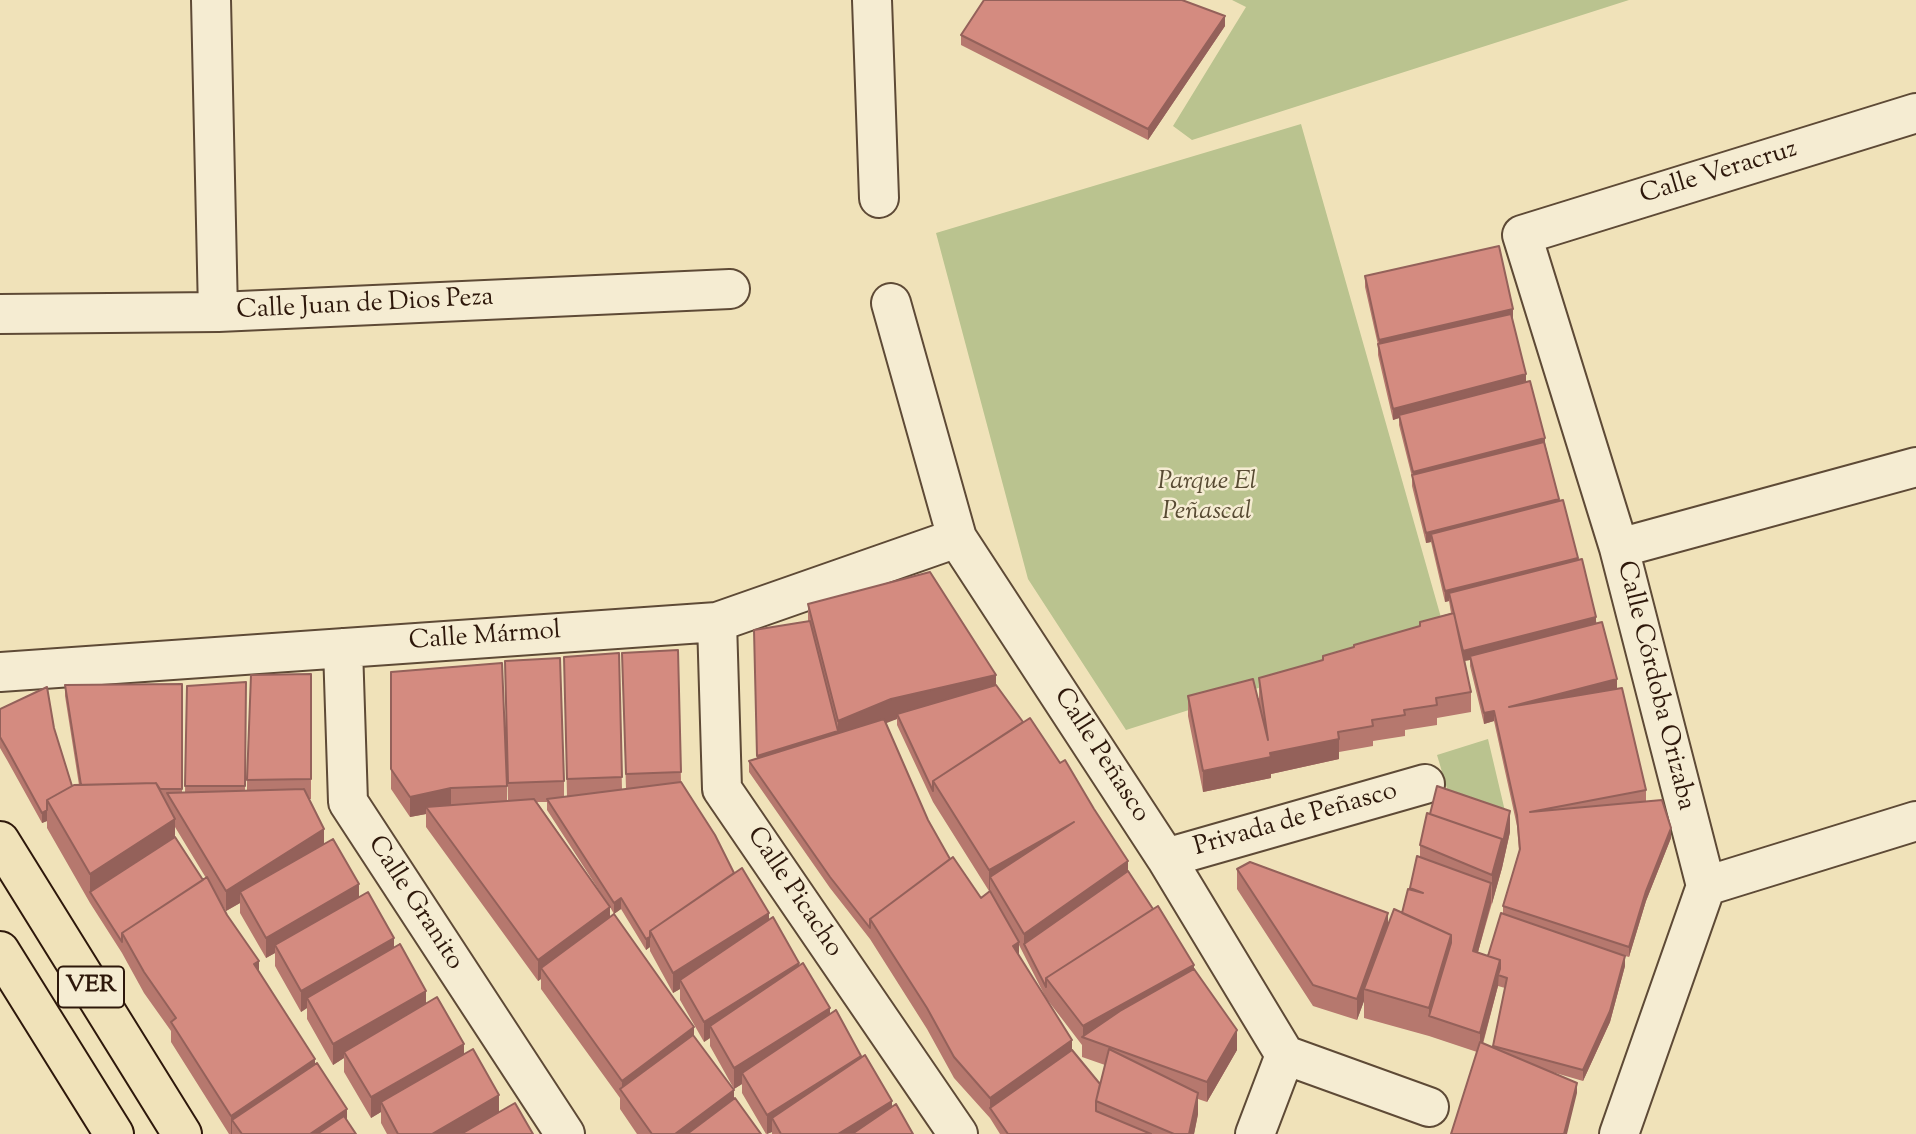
<!DOCTYPE html>
<meta charset="utf-8">
<style>
body{margin:0}
canvas{display:block;background:#f0e2b9}
</style>
<canvas width="1916" height="1134"></canvas>
<script>
const g = document.querySelector('canvas').getContext('2d');
g.lineJoin = 'round';
function fillPath(path, color) { g.fillStyle = color; g.fill(path, 'evenodd'); }
const toPath = rows => new Path2D(rows.map(r => 'M' + r).join(''));
function strokePath(path, color, width, dash) { g.strokeStyle = color; g.lineWidth = width; g.lineCap = dash ? 'butt' : 'round'; g.setLineDash(dash || []); g.stroke(path); }
function write(font, color, halo, rows, align = 'center') {
  g.font = font + ' "Sorts Mill Goudy",serif'; g.lineWidth = 5; g.setLineDash([]); g.textBaseline = 'middle'; g.strokeStyle = halo; g.fillStyle = color; for (const [text, x, y, turn = 0] of rows) {
    g.save(); g.translate(x, y); g.rotate((+turn || 0) * Math.PI / 180); g.textAlign = isNaN(turn) ? turn : align; if (halo) g.strokeText(text, 0, 0); g.fillText(text, 0, 0); g.restore();
  }
}
const green = toPath([
 [1232,0,1629,0,1192,140,1173,126,1246,7],
 [1301,124,1442,621,1337,663,1126,730,1028,579,936,233],
 [1488,739,1508,824,1451,802,1437,755]
]);
const minor = toPath([
 [211,0,218,312],
 [872,0,879,198],
 [891,303,957,538,1166,858,1285,1055,1429,1107],
 [0,314,218,312,730,289],
 [1619,548,1916,467],
 [717,622,722,789,958,1134],
 [343,648,348,802,565,1134],
 [0,672,717,622,957,538],
 [1166,858,1425,784],
 [1706,886,1916,821],
 [1255,1134,1285,1055],
 [1619,1134,1706,886,1619,548,1522,235,1916,113]
]);
const major = toPath([
 [0,841,182,1134],
 [0,951,114,1134]
]);
const wall = toPath([
 [1225,26,1148,140,961,45,961,35],
 [1365,276,1513,320,1512,320,1526,382,1545,443,1559,501,1617,689,1646,790,1646,801,1671,838,1646,901,1629,957,1625,956,1625,966,1610,1022,1583,1081,1552,1072,1577,1093,1477,1052,1429,1036,1364,1018,1364,1001,1357,1020,1313,1006,1237,889,1237,869,1388,925,1402,913,1420,856,1420,845,1510,832,1502,868,1478,952,1488,956,1503,913,1503,906,1519,851,1517,826,1494,721,1484,724,1470,666,1470,660,1464,661,1471,692,1471,712,1437,718,1437,725,1405,730,1405,736,1373,741,1373,746,1339,752,1339,759,1271,774,1271,778,1203,792,1188,716,1188,696,1259,698,1259,678,1323,660,1323,656,1354,648,1420,626,1420,622,1451,613,1449,601,1445,602,1431,542,1426,543,1412,486,1412,477,1399,425,1399,418,1393,420,1378,355,1378,345,1365,287],
 [1498,986,1505,988,1493,1048,1483,1044],
 [808,604,996,685,1128,871,1194,969,1237,1050,1207,1102,1198,1099,1198,1114,1194,1134,1000,1134,990,1118,954,1078,927,1029,870,939,830,888,749,772,749,761,757,759,754,630,808,621],
 [897,719,897,725,933,802,989,891,990,890,990,892,981,898,950,859,928,820,885,722],
 [1019,945,1046,998,1082,1045,1082,1057,1105,1065,1100,1084,1072,1050,1019,955],
 [678,650,681,782,734,873,769,920,830,1014,861,1058,892,1107,913,1134,772,1134,772,1132,766,1134,742,1093,742,1084,734,1089,710,1046,710,1038,704,1042,680,1000,680,989,673,993,650,951,650,947,646,950,621,909,614,914,610,907,610,917,694,1037,734,1099,761,1134,637,1134,620,1109,620,1098,541,989,541,979,538,981,426,827,426,814,410,817,391,789,391,672,507,786,507,801,508,801,505,661,564,781,564,797,567,797,564,657,619,653,622,790,626,789,622,653],
 [537,802,547,802,547,810,604,898],
 [311,674,311,799,309,799,324,843,359,897,394,948,426,1004,464,1054,499,1112,533,1134,387,1134,381,1123,381,1112,371,1118,344,1072,344,1058,333,1065,307,1019,307,1008,301,1012,275,966,275,953,266,958,240,913,240,903,226,911,219,900,259,971,315,1064,347,1121,356,1134,229,1134,171,1042,171,1031,144,993,122,953,90,903,47,828,47,821,42,823,7,760,0,748,0,709,54,728,72,786,79,785,65,696,65,685,182,684,182,793,185,793,187,686,246,682,245,791,247,791,247,780],
 [175,827,206,878,203,880,175,837]
]);
const shadedWall = toPath([
 [1225,16,1225,26,1148,140,1148,129],
 [1513,309,1513,320,1379,350,1379,340],
 [1526,374,1526,385,1399,415,1399,418,1393,420,1393,409],
 [1545,438,1545,449,1413,482,1413,472],
 [1559,499,1559,510,1431,534,1431,542,1426,543,1426,533],
 [1578,558,1578,568,1449,593,1449,601,1445,602,1445,591],
 [1596,617,1596,628,1470,656,1470,660,1463,661,1463,651],
 [996,675,996,696,897,714,897,719,838,742,838,721,891,699],
 [1617,679,1617,690,1509,707],
 [1494,711,1494,721,1484,724,1484,713],
 [838,731,838,742,757,766,757,756],
 [1339,739,1339,759,1271,774,1271,778,1203,792,1203,771,1270,753],
 [451,788,451,808,426,807,426,814,410,817,410,797],
 [47,810,47,821,42,823,42,813],
 [1510,811,1510,832,1502,868,1502,847],
 [175,819,175,848,90,892,90,874],
 [1074,822,990,877,990,890,989,891,989,870],
 [1671,828,1671,838,1646,901,1629,957,1629,947,1646,891],
 [324,829,324,849,240,892,240,903,226,911,226,891],
 [1502,839,1502,868,1492,904,1492,875],
 [1128,861,1128,881,1024,944,1024,934],
 [1491,883,1491,903,1473,971,1473,951],
 [359,884,359,905,275,945,275,953,266,958,266,938],
 [621,898,621,909,614,914,614,903],
 [610,907,610,927,541,968,541,979,538,981,538,960],
 [769,913,769,933,680,980,680,989,673,993,673,973],
 [1388,913,1388,934,1364,989,1364,1001,1357,1020,1357,999],
 [1451,935,1451,963,1429,1016,1429,1008],
 [650,937,650,947,646,950,646,939],
 [394,938,394,958,307,998,307,1008,301,1012,301,991],
 [1019,942,1019,963,1013,946],
 [1625,956,1625,966,1610,1022,1583,1081,1583,1070],
 [1500,960,1498,986,1480,1053,1480,1033],
 [259,961,259,981,254,964],
 [799,963,799,983,710,1026,710,1038,704,1042,704,1022],
 [1194,965,1194,986,1083,1037,1083,1026],
 [426,991,426,1011,344,1052,344,1058,333,1065,333,1044],
 [830,1008,830,1029,742,1073,742,1084,734,1089,734,1068],
 [694,1027,694,1048,622,1092,622,1081],
 [1237,1030,1237,1050,1207,1102,1207,1082],
 [1072,1040,1072,1060,990,1108,990,1118,990,1098],
 [464,1044,464,1064,381,1102,381,1112,371,1118,371,1097],
 [861,1056,861,1076,772,1118,772,1132,767,1134,767,1115],
 [315,1059,315,1079,232,1120,232,1134,231,1134,231,1116],
 [1577,1083,1577,1093,1567,1134,1564,1134],
 [734,1090,734,1111,702,1134,675,1134],
 [1198,1093,1198,1114,1194,1134,1189,1134],
 [499,1095,499,1115,467,1134,432,1134],
 [892,1101,892,1121,871,1134,838,1134],
 [347,1109,347,1129,340,1134,310,1134]
]);
const building = toPath([
 [984,0,1182,0,1225,16,1148,129,961,35,984,0],
 [1499,246,1513,309,1379,340,1365,276,1499,246],
 [1511,314,1526,374,1393,409,1378,344,1511,314],
 [1530,381,1545,438,1413,472,1399,415,1530,381],
 [1544,442,1559,499,1426,533,1412,475,1544,442],
 [1563,500,1578,558,1445,591,1431,534,1563,500],
 [1582,559,1596,617,1463,651,1449,593,1582,559],
 [930,572,996,675,891,699,838,721,808,604,930,572],
 [1454,613,1471,692,1436,698,1437,705,1404,710,1405,715,1372,720,1373,726,1338,732,1339,739,1270,753,1271,757,1203,771,1188,696,1253,679,1268,740,1259,678,1323,660,1323,656,1354,647,1354,645,1420,626,1420,622,1454,613],
 [810,621,838,731,757,756,754,630,810,621],
 [1602,622,1617,679,1509,707,1622,688,1646,790,1530,812,1662,800,1671,828,1646,891,1629,947,1503,906,1520,849,1517,815,1494,711,1484,713,1470,656,1602,622],
 [678,650,681,772,626,774,622,653,678,650],
 [619,653,622,777,567,779,564,657,619,653],
 [560,658,564,781,508,783,505,661,560,658],
 [502,663,507,786,451,788,410,797,391,769,391,672,502,663],
 [311,674,311,779,247,780,251,675,311,674],
 [246,682,245,786,185,786,187,686,246,682],
 [182,684,182,789,160,789,156,783,81,785,65,685,182,684],
 [996,685,1023,722,933,781,933,791,897,714,996,685],
 [47,687,54,728,72,786,47,800,47,810,42,813,7,749,0,737,0,709,47,687],
 [1030,718,1060,763,1065,760,1094,809,1128,861,1024,934,990,877,1074,822,989,870,933,781,1030,718],
 [884,719,928,820,950,859,870,919,870,928,830,877,749,761,884,719],
 [681,782,715,835,734,873,650,931,650,937,646,939,621,898,614,903,547,799,681,782],
 [156,783,175,819,90,874,47,800,74,785,156,783],
 [1437,786,1510,811,1502,847,1502,839,1430,814,1437,786],
 [304,789,324,829,226,891,167,793,304,789],
 [534,799,610,907,538,960,426,807,534,799],
 [1427,813,1502,839,1492,875,1420,845,1427,813],
 [175,837,203,880,122,933,122,942,90,892,175,837],
 [333,839,359,884,266,938,240,892,333,839],
 [1417,856,1491,883,1473,951,1500,960,1480,1033,1429,1016,1451,943,1451,935,1402,913,1408,889,1423,893,1410,888,1417,856],
 [953,857,981,898,990,891,1019,942,1013,946,1072,1040,990,1098,954,1057,927,1008,870,919,953,857],
 [1250,862,1388,913,1357,999,1313,985,1237,869,1250,862],
 [742,868,769,913,673,973,650,931,742,868],
 [1128,871,1153,909,1046,978,1046,987,1024,944,1128,871],
 [207,877,227,915,259,961,254,964,315,1059,231,1116,171,1022,176,1018,144,972,122,933,207,877],
 [368,892,394,938,301,991,275,945,368,892],
 [1158,906,1194,965,1083,1026,1046,978,1158,906],
 [1394,909,1451,935,1429,1008,1364,989,1394,909],
 [1501,913,1625,956,1610,1011,1583,1070,1493,1046,1507,978,1498,975,1500,969,1500,960,1488,956,1501,913],
 [614,914,694,1027,622,1081,541,968,614,914],
 [773,917,799,963,704,1022,680,980,773,917],
 [400,944,426,991,333,1044,307,998,400,944],
 [803,963,830,1008,734,1068,710,1026,803,963],
 [1194,969,1237,1030,1207,1082,1082,1037,1120,1011,1194,969],
 [437,997,464,1044,371,1097,344,1052,437,997],
 [836,1010,861,1056,767,1115,742,1073,836,1010],
 [693,1035,734,1090,675,1134,652,1134,620,1089,693,1035],
 [1480,1042,1577,1083,1564,1134,1451,1134,1480,1042],
 [473,1049,499,1095,432,1134,398,1134,381,1102,473,1049],
 [1109,1049,1198,1093,1189,1134,1174,1134,1096,1101,1109,1049],
 [1072,1050,1100,1084,1096,1101,1096,1111,1151,1134,1008,1134,990,1108,1072,1050],
 [865,1055,892,1101,838,1134,781,1134,772,1118,865,1055],
 [317,1063,347,1109,310,1134,242,1134,232,1120,317,1063],
 [735,1098,761,1134,687,1134,735,1098],
 [515,1103,533,1134,461,1134,515,1103],
 [896,1104,913,1134,852,1134,896,1104],
 [344,1116,356,1134,317,1134,344,1116]
]);
const shields = [
 [91,987,66]
];
const shieldNames = [
 ["VER",91,987]
];
const streetNames = [
 ["Calle Veracruz",1719,174,-17],
 ["Calle Juan de Dios Peza",365,306,-3],
 ["Calle Mármol",485,638,-4],
 ["Calle Córdoba Orizaba",1654,686,76],
 ["Calle Peñasco",1100,756,57],
 ["Privada de Peñasco",1296,821,-16],
 ["Calle Picacho",793,893,56],
 ["Calle Granito",414,904,57]
];
const parkNames = [
 ["Parque El",1207,484],
 ["Peñascal",1207,514]
];
fillPath(green, '#bac38f');
strokePath(minor, '#5e4a36', 42);
strokePath(major, '#2e180b', 42);
strokePath(minor, '#f5ecd2', 38);
strokePath(major, '#f0e2b9', 38);
fillPath(wall, '#b6786e');
fillPath(shadedWall, '#94615a');
fillPath(building, '#d48b80');
strokePath(building, '#94615a', 2);
for (const [x, y, w] of shields) { const box = new Path2D(); box.roundRect(x - w / 2, y - 20.5, w, 41, 5); g.fillStyle = '#f5ecd2'; g.fill(box); strokePath(box, '#2e180b', 2); }
write('bold 24px', '#2e180b', null, shieldNames);
write('26px', '#2e180b', '#f5ecd2', streetNames);
write('italic 26px', '#584b33', '#f5ecd2', parkNames);
</script>
